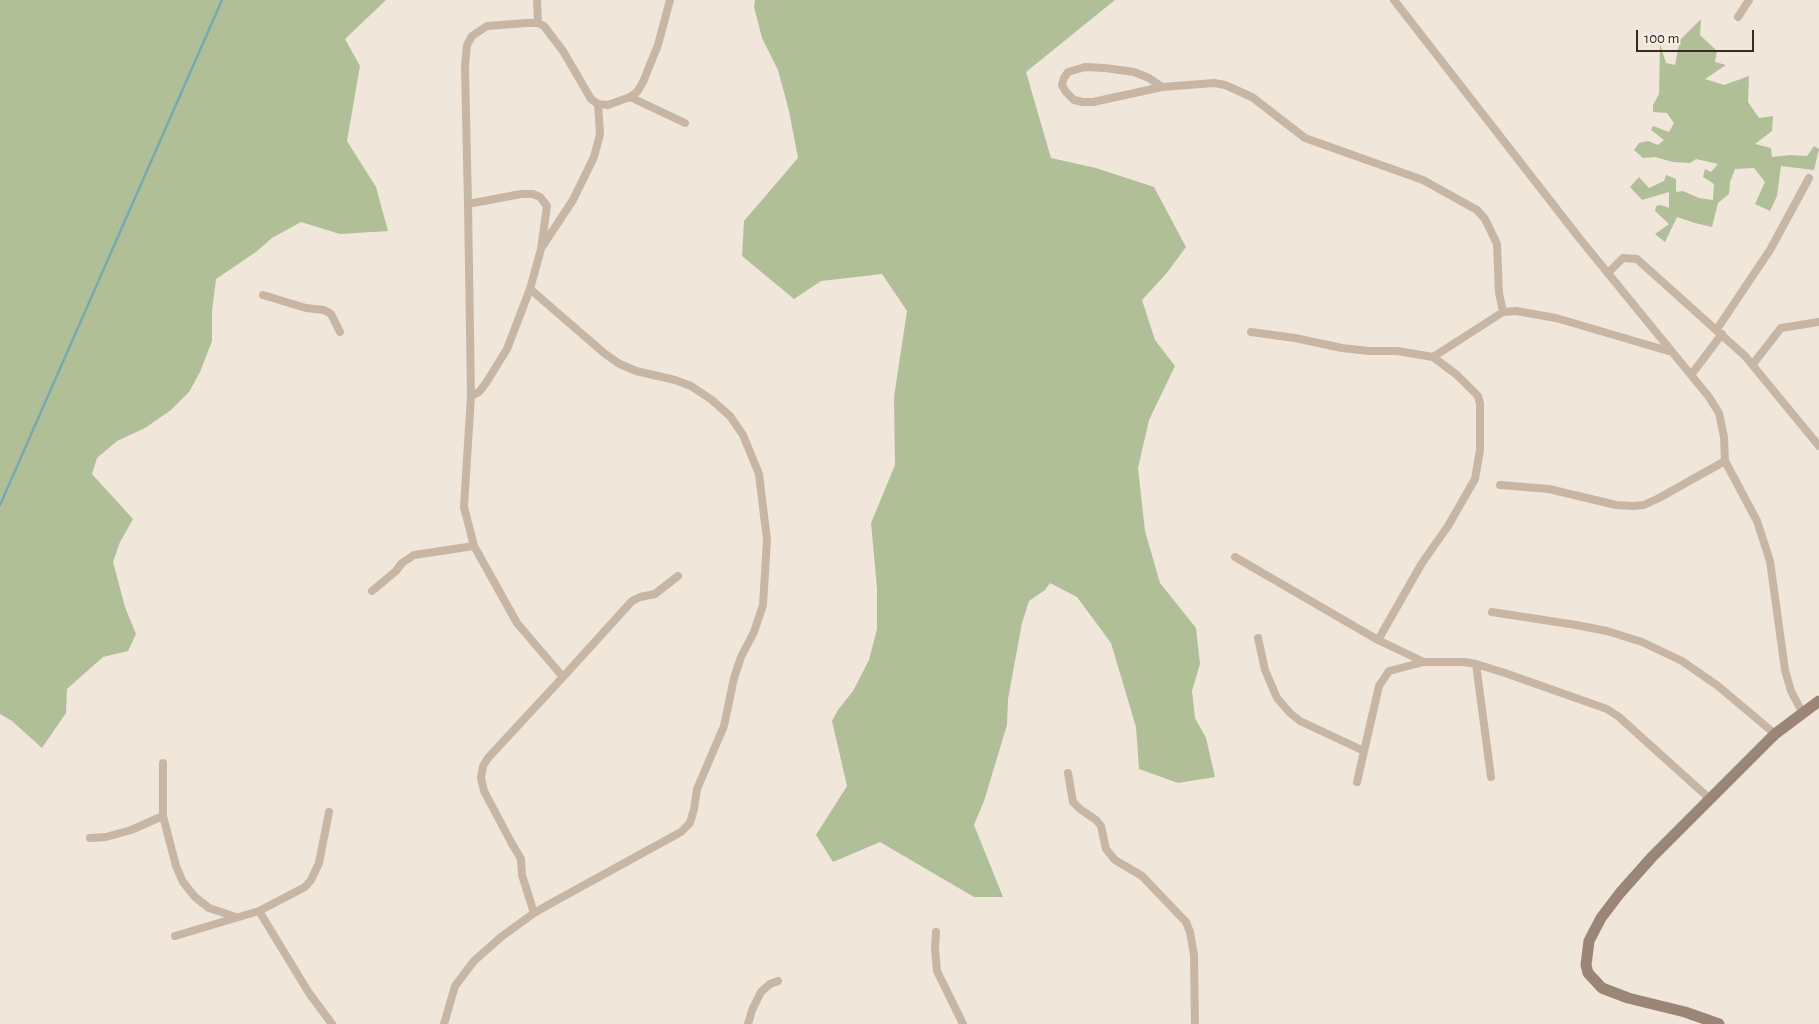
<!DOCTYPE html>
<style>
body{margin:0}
#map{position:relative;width:1819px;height:1024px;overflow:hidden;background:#f0e6d9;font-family:"Alegreya Sans",sans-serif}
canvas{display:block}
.scale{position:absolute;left:1636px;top:30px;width:118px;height:22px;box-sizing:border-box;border:2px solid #342b26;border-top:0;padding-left:6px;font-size:15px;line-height:18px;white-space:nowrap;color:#342b26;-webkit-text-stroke:4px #f8f0e5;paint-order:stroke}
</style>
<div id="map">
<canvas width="1819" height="1024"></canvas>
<div class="scale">100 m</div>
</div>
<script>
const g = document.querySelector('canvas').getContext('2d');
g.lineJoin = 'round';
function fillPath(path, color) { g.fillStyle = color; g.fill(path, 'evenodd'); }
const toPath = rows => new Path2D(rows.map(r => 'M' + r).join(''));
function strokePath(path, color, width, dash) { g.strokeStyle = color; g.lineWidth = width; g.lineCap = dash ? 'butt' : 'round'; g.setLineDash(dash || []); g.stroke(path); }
const green = toPath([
 [0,0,386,0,345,39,360,66,347,141,376,187,388,231,340,234,301,222,272,238,256,252,216,279,212,311,212,341,200,372,189,392,171,410,145,428,117,441,97,458,92,474,133,519,120,542,113,562,125,607,136,634,128,651,103,657,67,689,66,713,42,748,12,721,0,714],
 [755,0,1115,0,1026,72,1051,158,1096,168,1154,187,1186,247,1166,274,1142,300,1155,340,1175,366,1149,420,1138,468,1145,531,1160,583,1196,628,1200,664,1192,691,1195,718,1206,738,1215,777,1178,783,1139,769,1136,727,1111,643,1077,597,1050,583,1045,590,1029,601,1022,623,1008,699,1007,725,984,801,974,825,1003,897,974,897,880,842,833,862,816,835,847,786,832,721,838,710,853,691,869,660,877,629,877,588,871,523,895,465,894,397,907,311,882,274,821,281,794,299,742,256,744,221,798,158,789,111,778,70,762,38,754,7],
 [1701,19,1700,35,1717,51,1715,62,1726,65,1705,79,1724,85,1749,76,1748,102,1759,118,1773,116,1772,131,1755,144,1771,148,1772,157,1790,155,1807,156,1814,146,1819,149,1814,170,1781,166,1777,196,1770,211,1755,204,1765,182,1754,168,1735,169,1730,182,1729,194,1718,203,1712,227,1695,223,1677,217,1665,242,1655,234,1669,224,1655,211,1656,206,1661,205,1669,208,1669,192,1642,200,1630,187,1639,177,1649,188,1664,181,1666,175,1676,179,1676,192,1683,191,1699,198,1713,200,1714,184,1703,177,1705,169,1711,172,1718,164,1696,159,1690,163,1673,162,1655,157,1643,158,1634,150,1639,143,1648,141,1658,145,1664,140,1651,130,1653,126,1669,132,1674,123,1667,113,1653,112,1653,105,1659,94,1660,44,1666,63,1675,65,1680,40]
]);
const stream = toPath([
 [0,505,222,0]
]);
const street = toPath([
 [537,0,538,23],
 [1394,0,1580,239,1709,397,1719,413,1724,437,1725,461,1757,521,1770,561,1785,670,1791,691,1802,712],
 [1738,17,1749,0],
 [1162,87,1149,78,1134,72,1105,68,1085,67,1068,72,1064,78,1062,85,1066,92,1074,100,1083,102,1093,102,1162,87,1214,83,1225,85,1252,97,1305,138,1423,180,1477,210,1485,219,1497,244,1499,293,1503,312],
 [630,97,685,123],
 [468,204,471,396,464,507,474,546,517,623,563,677,488,758,483,766,481,778,484,791,511,842,521,859,522,875,534,913],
 [542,247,573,200,594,157,600,134,598,104],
 [1608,273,1623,258,1637,259,1745,356,1819,446],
 [263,295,306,308,324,310,331,314,340,332],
 [1717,329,1770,250,1809,178],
 [1251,332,1295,338,1342,348,1369,351,1397,351,1433,357,1457,375,1478,396,1480,404,1480,450,1475,479,1448,526,1422,563,1378,640],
 [1433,357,1503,312,1516,311,1556,318,1672,352],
 [1753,364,1781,328,1819,322],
 [1691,375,1722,334],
 [471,396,479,392,486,383,507,349,530,289],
 [1500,485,1549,489,1616,505,1633,506,1644,505,1659,498,1725,461],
 [1235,557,1378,640,1424,662],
 [372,591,396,571,402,563,414,555,474,546],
 [1492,612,1576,625,1607,631,1642,642,1682,661,1718,686,1775,734],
 [1258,638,1265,670,1277,698,1290,713,1300,721,1364,751],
 [1476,664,1491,777],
 [563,677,632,601,640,597,655,594,678,576],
 [163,763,163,816,176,866,183,882,195,897,209,908,236,917],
 [1068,773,1073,802,1080,809,1096,820,1101,826,1106,849,1115,860,1142,876,1186,922,1190,932,1194,955,1195,1024],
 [1357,782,1379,686,1389,671,1424,662,1464,662,1476,664,1505,673,1607,709,1619,717,1710,799],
 [329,812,319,863,311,880,305,887,259,911,309,993,332,1024],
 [90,838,106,837,131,830,163,816],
 [936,932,935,949,937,971,963,1024],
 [175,936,259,911],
 [444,1024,455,986,474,961,501,937,534,913,557,900,681,832,690,823,694,809,697,789,724,726,734,678,741,657,754,632,763,605,767,540,759,474,743,435,730,416,712,400,691,386,675,380,636,371,618,363,604,353,530,289,541,249,547,206,540,197,533,194,521,194,468,204,465,66,467,45,472,36,487,26,527,23,538,23,544,26,563,51,591,99,598,104,608,105,630,97,637,92,643,82,658,45,670,0],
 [748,1024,752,1010,761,992,770,984,778,981]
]);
const secondary = toPath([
 [1719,1024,1685,1012,1628,998,1602,988,1588,973,1586,965,1589,941,1601,918,1620,893,1652,857,1775,734,1819,701]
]);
fillPath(green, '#b1bf99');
strokePath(stream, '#78a9ac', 2.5);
strokePath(street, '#c8b6a5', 8);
strokePath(secondary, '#9b8577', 11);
</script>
